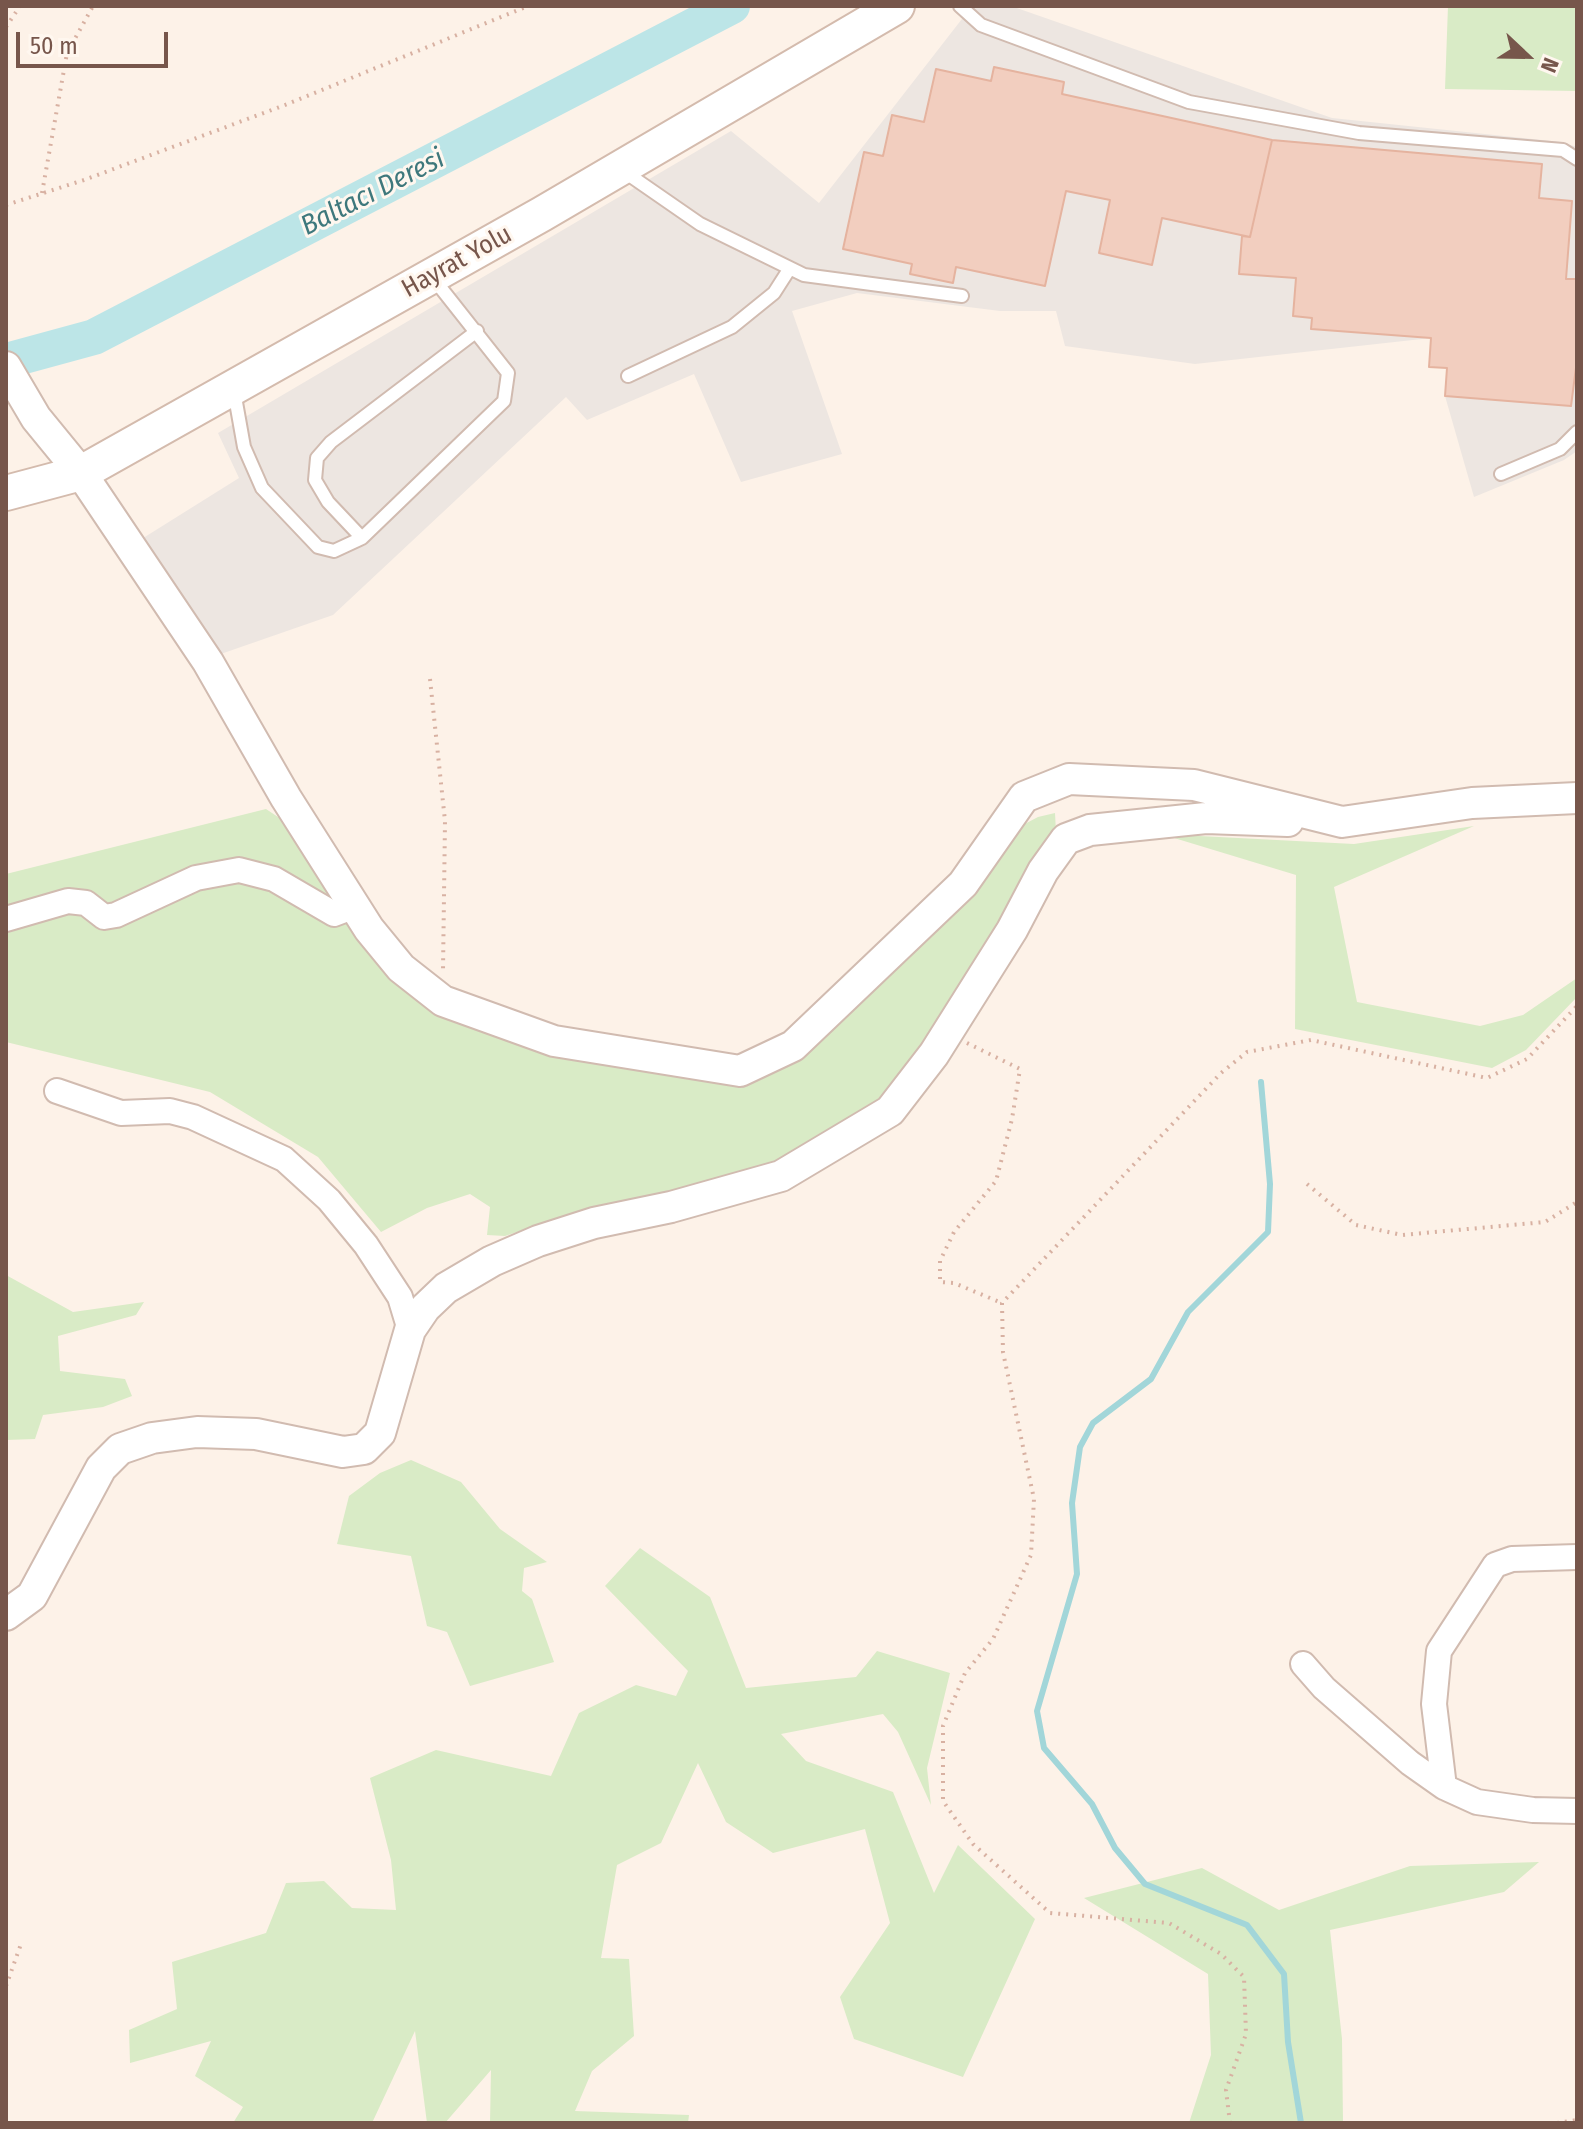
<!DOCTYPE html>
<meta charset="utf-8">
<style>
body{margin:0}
#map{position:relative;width:1583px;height:2129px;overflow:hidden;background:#fdf2e8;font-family:"Fira Sans Condensed",sans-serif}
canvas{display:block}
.frame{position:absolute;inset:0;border:8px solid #77564b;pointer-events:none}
.north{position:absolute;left:1487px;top:16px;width:80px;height:80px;-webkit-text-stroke:6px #fff7ef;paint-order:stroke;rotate:112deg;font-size:22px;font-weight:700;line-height:32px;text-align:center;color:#77564b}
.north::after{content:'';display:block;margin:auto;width:28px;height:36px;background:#77564b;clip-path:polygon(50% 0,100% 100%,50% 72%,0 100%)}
.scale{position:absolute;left:16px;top:32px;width:152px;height:36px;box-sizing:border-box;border:4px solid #77564b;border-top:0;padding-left:10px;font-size:24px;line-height:28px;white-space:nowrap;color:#77564b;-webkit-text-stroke:6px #fff7ef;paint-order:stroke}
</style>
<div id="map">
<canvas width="1583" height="2129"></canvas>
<div class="frame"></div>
<div class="north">N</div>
<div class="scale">50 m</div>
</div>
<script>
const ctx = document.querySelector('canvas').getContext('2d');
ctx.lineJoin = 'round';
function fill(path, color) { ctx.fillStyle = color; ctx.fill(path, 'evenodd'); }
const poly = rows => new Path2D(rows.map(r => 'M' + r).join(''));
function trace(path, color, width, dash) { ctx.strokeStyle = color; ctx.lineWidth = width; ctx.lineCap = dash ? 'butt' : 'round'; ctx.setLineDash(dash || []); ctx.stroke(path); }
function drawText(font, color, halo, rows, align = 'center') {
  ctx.font = font + ' "Fira Sans Condensed",sans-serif'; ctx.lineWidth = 6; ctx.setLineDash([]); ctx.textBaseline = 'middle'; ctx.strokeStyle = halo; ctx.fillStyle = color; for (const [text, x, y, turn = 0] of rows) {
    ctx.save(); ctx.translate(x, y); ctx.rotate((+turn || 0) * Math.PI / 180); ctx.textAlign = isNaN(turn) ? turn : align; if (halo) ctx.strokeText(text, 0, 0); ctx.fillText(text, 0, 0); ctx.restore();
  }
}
const industrial = poly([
 [972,6,1011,6,1332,118,1561,142,1577,147,1577,451,1564,460,1474,497,1445,396,1447,368,1429,367,1431,338,1195,364,1065,346,1056,311,1000,311,857,293,792,311,842,454,741,482,694,374,587,420,566,397,333,615,215,656,140,540,239,478,218,433,731,131,819,203]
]);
const green = poly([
 [1448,6,1577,6,1577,91,1445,89],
 [266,809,284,821,327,893,391,973,732,1082,1017,828,1038,817,1055,813,1056,832,886,1104,790,1161,711,1184,574,1213,505,1236,487,1235,490,1207,470,1194,427,1208,381,1232,318,1157,210,1092,6,1042,6,874],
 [1474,826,1334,887,1357,1002,1480,1026,1523,1015,1577,978,1577,997,1526,1050,1492,1068,1295,1029,1296,875,1161,834,1354,844],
 [6,1275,73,1312,144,1302,136,1315,58,1336,60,1371,125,1379,132,1396,103,1407,43,1415,35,1439,6,1440],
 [411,1460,461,1482,500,1529,547,1562,524,1568,522,1591,532,1599,554,1662,470,1686,447,1632,427,1626,411,1556,337,1544,349,1496,380,1473],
 [640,1548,710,1597,746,1688,856,1677,877,1651,950,1673,927,1768,931,1805,898,1732,883,1714,781,1734,806,1761,893,1792,934,1893,958,1845,1035,1919,963,2077,854,2039,840,1997,890,1923,865,1829,773,1853,726,1822,698,1763,661,1843,617,1865,601,1958,629,1959,634,2036,592,2071,575,2111,689,2115,688,2123,490,2123,491,2070,445,2123,427,2123,415,2031,372,2123,233,2123,243,2107,195,2076,211,2041,130,2063,129,2030,177,2009,172,1962,266,1933,286,1883,324,1881,352,1908,396,1910,391,1860,370,1778,436,1750,551,1776,579,1713,636,1685,676,1696,688,1671,605,1586],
 [1539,1862,1504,1892,1330,1930,1342,2039,1343,2123,1189,2123,1211,2055,1208,1974,1084,1898,1202,1868,1279,1910,1410,1866]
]);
const stream = poly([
 [1261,1082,1270,1184,1268,1232,1188,1312,1151,1379,1093,1423,1080,1447,1072,1503,1077,1574,1037,1711,1044,1748,1092,1804,1115,1848,1145,1884,1247,1925,1284,1974,1288,2042,1301,2123]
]);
const river = poly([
 [6,361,94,337,732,6]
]);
const building = poly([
 [994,67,1064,82,1062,94,1272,140,1250,237,1162,218,1152,265,1099,253,1110,200,1066,191,1045,286,956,267,953,283,910,274,912,264,843,249,864,152,883,156,892,115,924,122,936,69,991,81,994,67],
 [1272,140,1542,164,1539,198,1572,201,1566,279,1577,279,1577,360,1571,406,1445,396,1447,368,1429,367,1431,338,1311,329,1312,318,1293,316,1296,278,1239,274,1242,236,1250,237,1272,140]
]);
const path = poly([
 [6,27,20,6],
 [42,193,67,53,93,6],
 [6,205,84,180,285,105,528,6],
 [430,679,445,821,443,970],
 [967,1043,1020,1069,1012,1119,996,1181,954,1232,940,1261,940,1282,954,1283,1002,1303],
 [1307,1184,1356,1225,1402,1235,1545,1222,1577,1202],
 [6,1986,21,1944],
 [1230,2123,1226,2090,1246,2034,1244,1977,1221,1954,1169,1923,1050,1913,973,1844,943,1801,943,1726,965,1673,993,1639,1031,1555,1034,1499,1003,1352,1002,1303,1221,1073,1247,1052,1311,1040,1487,1078,1527,1059,1577,1006],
 [1557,2123,1577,2120]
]);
const service = poly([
 [960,6,981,25,1189,102,1359,133,1563,150,1577,159],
 [622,170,700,224,804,275,962,296],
 [628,376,732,327,774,293,790,268],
 [234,391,244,447,262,488,318,547,334,551,362,538,504,401,508,373,433,278],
 [1501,474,1560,449,1577,432],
 [362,538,328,502,315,480,317,458,331,442,477,331]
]);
const minor = poly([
 [6,919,68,901,86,903,104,917,116,915,196,878,239,870,274,879,334,914,355,906],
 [57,1091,121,1113,170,1111,193,1117,284,1159,329,1200,366,1245,400,1297,410,1330],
 [1577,1557,1512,1559,1495,1565,1439,1651,1434,1704,1444,1787,1477,1802,1533,1810,1577,1811],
 [1303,1664,1324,1688,1410,1763,1444,1787]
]);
const tertiary = poly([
 [6,367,36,418,81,473,208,662,286,798,369,929,401,968,443,1001,554,1041,740,1071,793,1046,963,884,1024,797,1069,779,1194,785,1342,822,1472,803,1577,798],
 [6,1615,32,1596,101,1468,120,1449,152,1438,197,1432,256,1434,343,1452,364,1449,380,1433,410,1330,425,1308,446,1288,492,1261,538,1241,594,1223,671,1207,781,1176,890,1111,934,1054,1012,930,1043,871,1066,839,1090,830,1206,818,1288,821]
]);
const secondary = poly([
 [6,493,81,473,542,214,897,6]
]);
const streetNames = [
 ["Hayrat Yolu",457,262,-29]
];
const waterNames = [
 ["Baltacı Deresi",373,193,-27]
];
fill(industrial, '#ede6e1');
fill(green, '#d9ebc6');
trace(stream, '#a2d6d9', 6);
trace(river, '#bce5e7', 36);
fill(building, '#f2cebf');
trace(building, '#e5b39f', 2);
trace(service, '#d1bbb0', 16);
trace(minor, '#d1bbb0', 28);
trace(tertiary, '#d1bbb0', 34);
trace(secondary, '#d4bbad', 38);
trace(path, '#d8b1a2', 4, [2, 6]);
trace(service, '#fff', 12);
trace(minor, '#fff', 24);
trace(tertiary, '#fff', 30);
trace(secondary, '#fff', 34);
drawText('26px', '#77564b', '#fff7ef', streetNames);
drawText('italic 28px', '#3e787c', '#fff7ef', waterNames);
</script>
